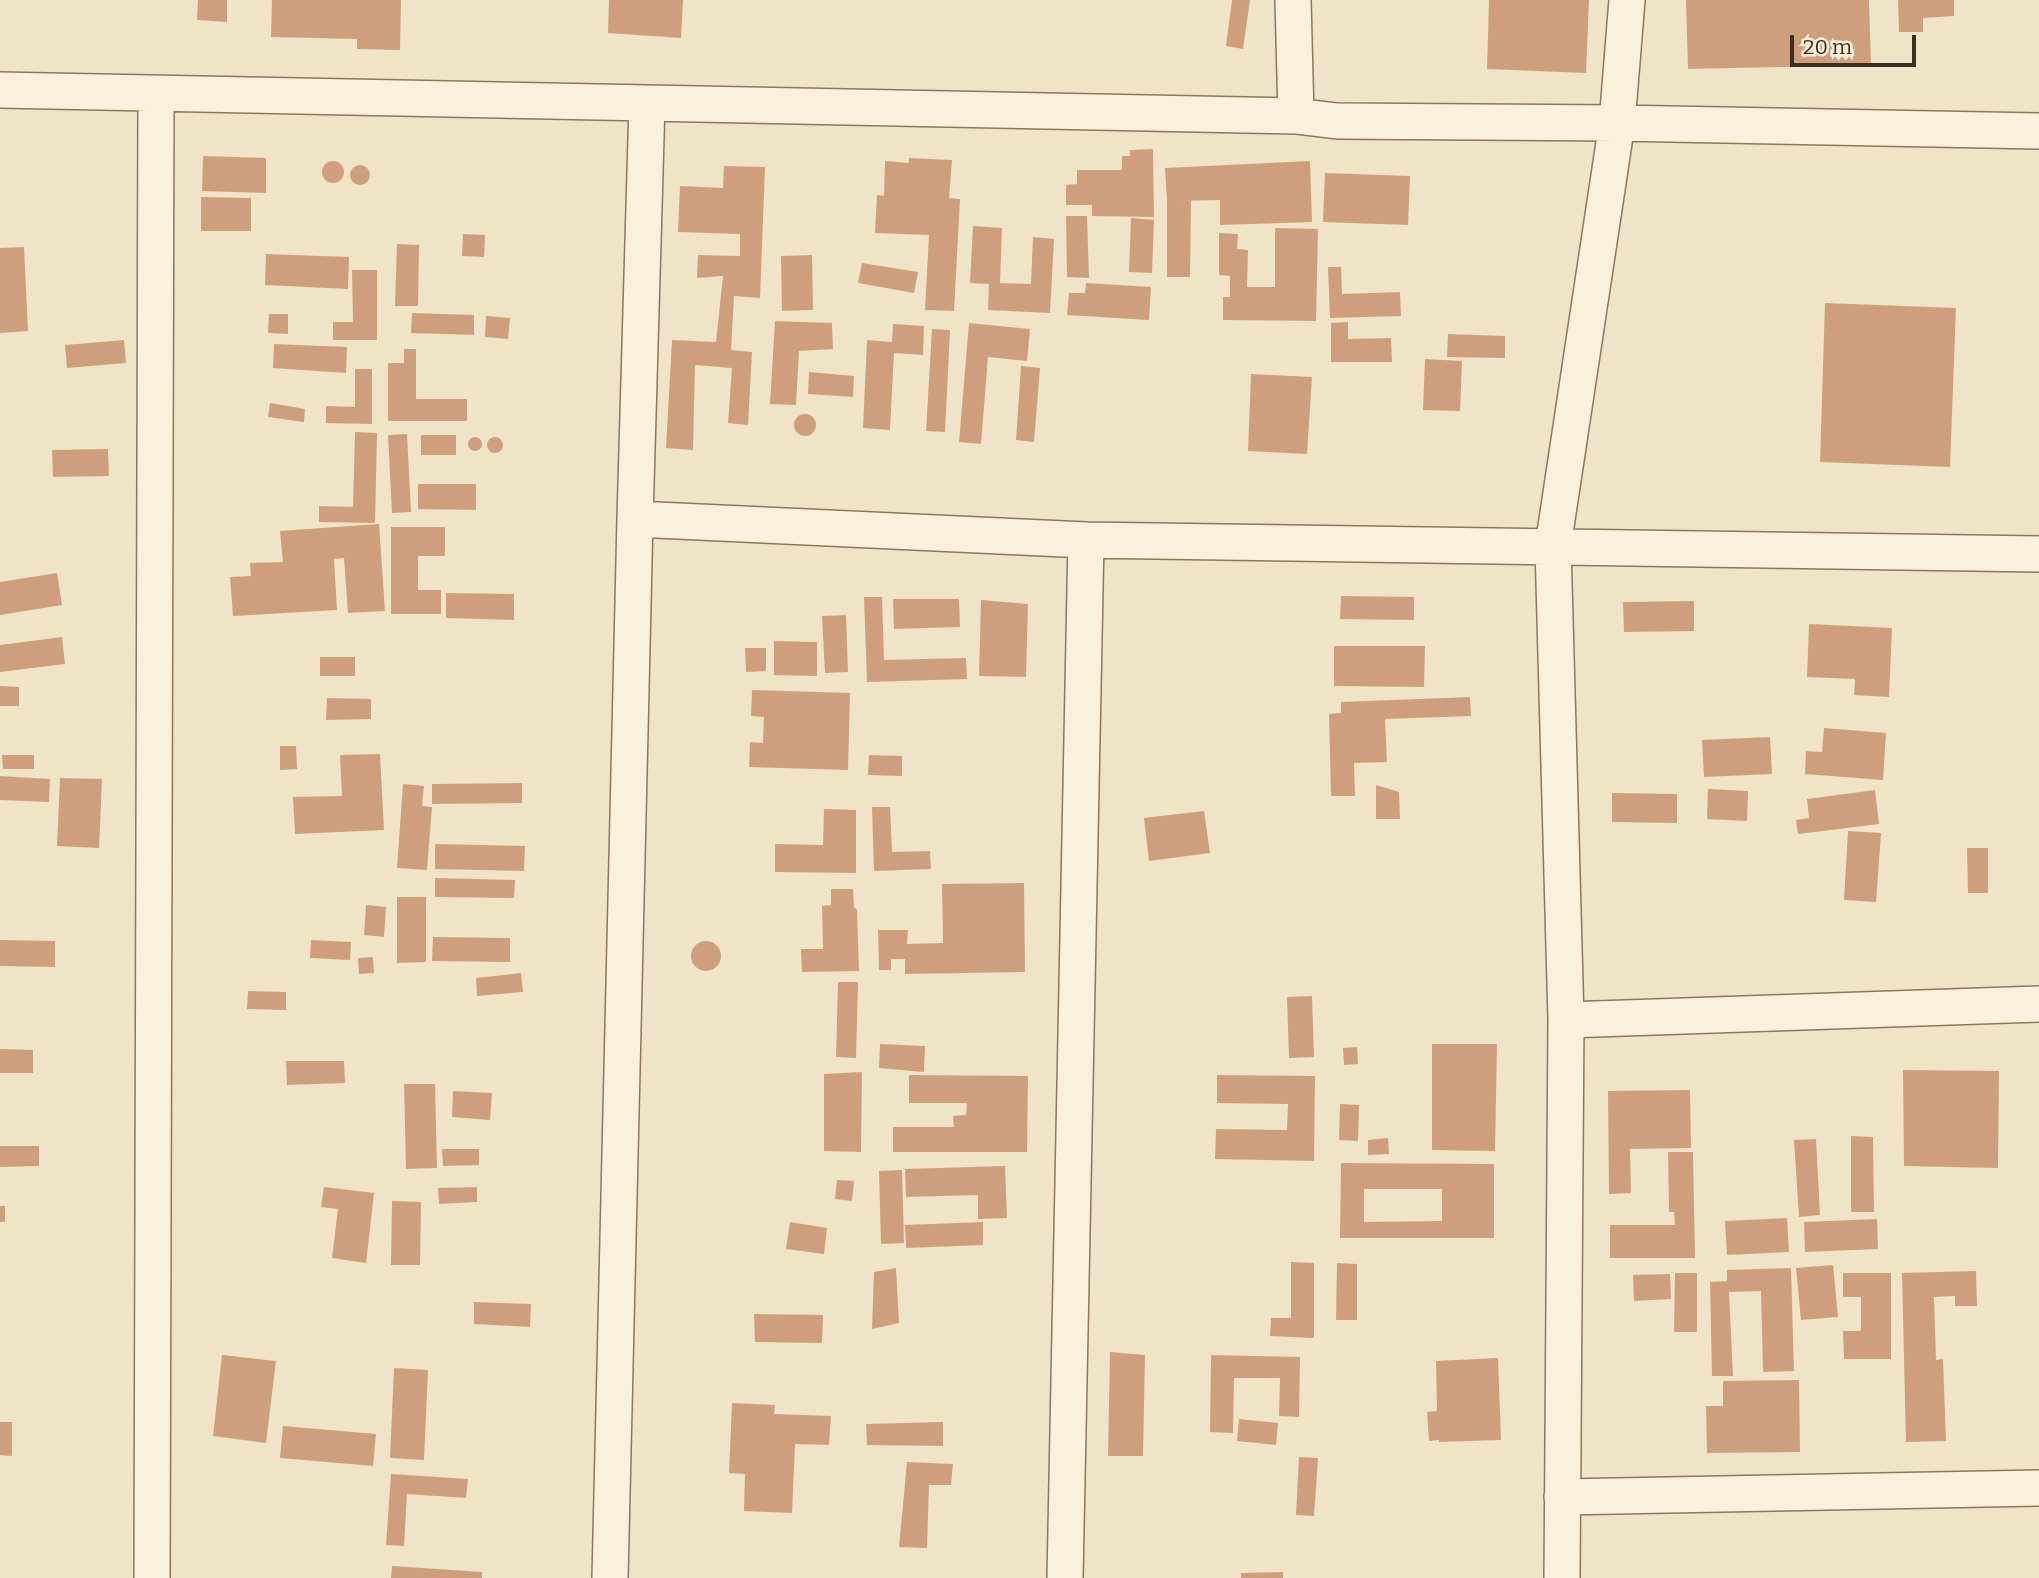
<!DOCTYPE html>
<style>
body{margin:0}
#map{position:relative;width:2039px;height:1578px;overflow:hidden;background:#f0e4c8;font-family:Bitter,serif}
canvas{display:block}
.scale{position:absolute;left:1790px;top:35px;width:126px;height:32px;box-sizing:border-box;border:4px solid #3d2e20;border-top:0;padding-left:9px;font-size:21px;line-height:24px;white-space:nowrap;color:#3d2e20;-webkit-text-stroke:5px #f7eed8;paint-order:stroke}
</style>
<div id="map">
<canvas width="2039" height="1578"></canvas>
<div class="scale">20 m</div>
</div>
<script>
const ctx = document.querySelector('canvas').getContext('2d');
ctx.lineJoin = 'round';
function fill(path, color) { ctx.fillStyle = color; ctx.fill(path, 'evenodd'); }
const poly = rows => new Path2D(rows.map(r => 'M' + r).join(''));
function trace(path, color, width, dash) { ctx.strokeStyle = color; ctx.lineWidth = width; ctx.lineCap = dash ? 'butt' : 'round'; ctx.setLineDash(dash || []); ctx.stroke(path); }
const building = poly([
 [198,0,227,0,227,22,197,20],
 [272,0,401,0,400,50,357,49,357,39,271,37],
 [609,0,683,0,681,38,608,33],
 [1232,0,1250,0,1243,49,1226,46],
 [1489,0,1589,0,1586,73,1487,69],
 [1686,0,1869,0,1871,65,1688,69],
 [1898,0,1954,0,1954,16,1923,18,1923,32,1899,32],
 [1153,149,1154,217,1092,216,1092,205,1066,205,1066,185,1077,184,1077,170,1122,170,1122,156,1130,156,1130,150],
 [203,156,266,158,266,193,202,191],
 [909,158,952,160,949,198,960,199,954,311,925,310,929,235,875,233,877,195,884,196,885,161,909,163],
 [1310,161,1312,222,1220,225,1220,200,1180,201,1191,201,1190,277,1167,277,1167,201,1165,168],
 '322 172a11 11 0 1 1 22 0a11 11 0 1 1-22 0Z',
 '350 175a10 10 0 1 1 20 0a10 10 0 1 1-20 0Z',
 [724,166,765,167,760,298,734,296,731,350,752,352,748,425,728,423,732,368,695,365,693,450,666,448,672,340,716,342,723,276,697,278,698,255,740,256,740,234,678,232,680,186,723,188],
 [1325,173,1410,176,1408,225,1323,222],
 [201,197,251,198,251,231,201,231],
 [1066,216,1087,216,1089,278,1067,277],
 [1131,218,1154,220,1152,273,1129,272],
 [973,226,1002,228,1000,283,1031,284,1033,237,1054,239,1050,313,988,310,989,284,970,283],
 [1275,228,1318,229,1316,321,1223,320,1223,297,1230,297,1230,276,1219,275,1219,233,1238,234,1237,249,1248,250,1247,287,1275,287],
 [463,234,485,235,484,257,462,256],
 [397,244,419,245,418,306,395,306],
 [24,247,28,331,0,333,0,248],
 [266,254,349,257,348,289,265,285],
 [812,255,813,310,782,311,781,256],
 [862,263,918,272,914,293,858,283],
 [1328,267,1341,267,1342,294,1400,292,1401,316,1330,318],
 [352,270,377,270,377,340,333,340,333,322,353,322],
 [1086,283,1151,287,1149,320,1067,315,1069,293,1085,293],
 [1825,303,1956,308,1950,467,1820,462],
 [412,313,474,315,474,335,411,333],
 [269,314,288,314,288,334,268,333],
 [486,316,510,318,508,339,485,337],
 [775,321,832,323,833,349,799,351,796,405,770,404],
 [1348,322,1348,339,1391,338,1392,362,1331,362,1331,323],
 [969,323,1030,329,1027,361,988,357,981,444,959,442],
 [893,324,924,326,923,355,894,353,890,430,863,428,867,340,892,342],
 [932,329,950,330,945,432,926,431],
 [1448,334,1505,336,1505,358,1447,357],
 [124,340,126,363,67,368,65,345],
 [274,344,347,347,346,373,273,368],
 [404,349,416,349,416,399,467,399,467,421,388,421,388,363,404,363],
 [1425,359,1462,361,1460,411,1423,410],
 [1021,366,1040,368,1034,442,1016,440],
 [355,369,372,369,372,424,326,423,326,406,355,407],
 [809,372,854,376,853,397,808,394],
 [1251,374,1312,377,1307,454,1248,451],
 [270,403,305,409,304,422,268,417],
 '794 425a11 11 0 1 1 22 0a11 11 0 1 1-22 0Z',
 [355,432,377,433,375,523,319,522,319,506,353,507],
 [407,434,411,512,392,513,388,435],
 [421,435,456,435,456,455,421,455],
 '468 444a7 7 0 1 1 14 0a7 7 0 1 1-14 0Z',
 '487 445a8 8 0 1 1 16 0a8 8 0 1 1-16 0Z',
 [108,449,109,476,53,477,52,450],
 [418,484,476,484,476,510,418,509],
 [379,524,385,611,348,613,344,558,334,559,337,610,233,616,230,577,251,576,250,563,283,562,280,531],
 [391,527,445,527,445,556,418,556,418,590,441,590,441,614,391,614],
 [57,573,62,605,0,615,0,582],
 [446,593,514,594,514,620,446,618],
 [1341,596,1414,597,1414,620,1340,619],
 [864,597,882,597,884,660,966,658,967,679,867,682],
 [893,599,959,599,960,627,894,629],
 [981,600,1028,604,1026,677,979,676],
 [1694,601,1694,631,1624,632,1623,602],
 [846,615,848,672,825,673,822,616],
 [1809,624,1892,628,1889,697,1854,695,1855,679,1807,677],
 [62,637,65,664,0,672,0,645],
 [774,641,817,642,817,676,774,675],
 [1334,646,1425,646,1424,687,1334,686],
 [745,648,766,648,766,671,746,672],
 [320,657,355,657,355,676,320,676],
 [0,686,19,687,19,706,0,706],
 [752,690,850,693,848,770,749,767,750,742,763,743,764,717,751,716],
 [1470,697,1471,716,1385,719,1387,762,1354,763,1355,796,1331,796,1329,714,1341,713,1341,702],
 [327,698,371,699,371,719,326,720],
 [1824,728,1886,733,1883,780,1805,774,1806,751,1822,752],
 [1770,737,1772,774,1704,777,1702,740],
 [280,746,296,746,297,769,280,770],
 [380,754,384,830,295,834,293,797,342,796,340,755],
 [2,755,34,755,34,769,3,769],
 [869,755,902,756,902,776,868,775],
 [0,776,50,779,49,802,0,800],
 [60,778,102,779,99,848,57,846],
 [522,783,522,803,432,804,432,784],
 [403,784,424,786,422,806,432,807,427,870,397,868],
 [1376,785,1399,792,1400,819,1376,819],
 [1708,789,1748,791,1747,821,1707,819],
 [1875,790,1879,824,1798,834,1796,820,1809,818,1807,799],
 [1612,793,1677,794,1677,823,1612,822],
 [872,807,890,807,892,852,930,851,931,869,874,871],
 [824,809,856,810,856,873,775,872,775,844,823,845],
 [1204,811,1210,853,1149,861,1144,818],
 [1848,831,1881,833,1876,902,1844,900],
 [435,844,525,846,524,871,435,869],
 [1967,848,1988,848,1988,893,1968,893],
 [435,878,515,880,514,898,435,897],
 [1024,883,1025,972,905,974,905,959,891,959,891,970,879,970,878,930,908,930,907,944,943,943,942,884],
 [831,889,853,889,854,907,857,910,859,971,802,972,801,949,823,949,822,906,831,905],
 [397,897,426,897,426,962,397,963],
 [366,905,386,907,384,937,364,935],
 [433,937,510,938,510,962,432,961],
 [0,940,55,941,55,967,0,966],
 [311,940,351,942,350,960,310,958],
 '691 956a15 15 0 1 1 30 0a15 15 0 1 1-30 0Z',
 [373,957,374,973,359,974,358,958],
 [521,973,523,992,477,996,476,978],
 [838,982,858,982,856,1058,836,1057],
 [248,991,286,992,286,1010,247,1009],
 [1312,996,1314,1057,1289,1058,1287,997],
 [880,1044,925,1046,924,1072,879,1068],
 [1432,1044,1497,1044,1495,1151,1432,1150],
 [1357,1047,1358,1064,1344,1065,1343,1048],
 [0,1049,33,1050,33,1073,0,1073],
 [286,1061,344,1061,345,1083,287,1085],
 [1903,1070,1999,1071,1998,1168,1904,1166],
 [862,1072,861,1152,824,1151,824,1074],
 [909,1075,1028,1076,1027,1152,893,1152,893,1127,954,1127,953,1116,966,1115,967,1103,909,1103],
 [1217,1075,1315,1076,1314,1161,1215,1159,1216,1129,1287,1130,1288,1104,1217,1103],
 [404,1084,435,1084,437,1168,406,1169],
 [1690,1090,1691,1148,1630,1149,1631,1193,1609,1194,1608,1091],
 [453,1091,492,1093,490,1120,452,1117],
 [1340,1104,1359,1105,1358,1141,1339,1140],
 [1851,1136,1873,1137,1874,1212,1851,1212],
 [1388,1138,1389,1154,1368,1155,1368,1140],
 [1816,1139,1820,1215,1799,1217,1794,1140],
 [0,1146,39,1146,39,1166,0,1167],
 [442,1149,479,1149,479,1165,443,1166],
 [1668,1152,1693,1152,1695,1258,1610,1258,1610,1225,1675,1225,1674,1212,1669,1212],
 [1341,1163,1494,1164,1494,1238,1340,1238],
 [1364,1189,1442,1189,1442,1221,1364,1222],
 [1005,1166,1007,1218,978,1219,978,1195,906,1197,905,1169],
 [902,1170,904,1243,881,1244,879,1171],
 [837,1180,854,1181,852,1201,835,1199],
 [324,1187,374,1193,366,1263,332,1258,338,1209,321,1207],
 [477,1187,477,1202,439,1204,438,1188],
 [392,1201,421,1202,420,1265,391,1265],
 [0,1206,5,1206,5,1222,0,1222],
 [1787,1218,1789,1252,1727,1255,1725,1221],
 [1877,1219,1878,1249,1805,1252,1804,1222],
 [790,1222,827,1228,824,1254,786,1249],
 [983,1222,983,1245,906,1248,905,1225],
 [1291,1262,1314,1263,1314,1337,1312,1338,1270,1336,1271,1318,1291,1318],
 [1337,1263,1357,1264,1357,1320,1336,1320],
 [1833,1265,1838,1317,1801,1320,1796,1268],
 [896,1268,899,1323,872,1329,874,1272],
 [1791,1268,1794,1371,1763,1372,1761,1291,1729,1292,1733,1376,1712,1376,1710,1282,1727,1281,1727,1270],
 [1976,1271,1977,1306,1955,1306,1955,1296,1934,1297,1936,1360,1943,1359,1946,1441,1906,1442,1902,1273],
 [1675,1273,1697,1273,1697,1332,1674,1332],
 [1843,1273,1891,1273,1891,1359,1844,1359,1843,1331,1861,1331,1861,1297,1843,1297],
 [1670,1274,1671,1299,1634,1301,1633,1275],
 [474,1302,531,1304,530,1327,474,1324],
 [754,1314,823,1315,822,1343,755,1342],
 [1110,1352,1145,1355,1143,1456,1108,1456],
 [222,1355,276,1361,266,1443,213,1436],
 [1211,1355,1300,1357,1299,1417,1279,1416,1280,1378,1234,1378,1233,1433,1210,1432],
 [1498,1358,1501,1440,1439,1442,1439,1440,1429,1441,1427,1412,1437,1411,1436,1361],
 [394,1368,428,1370,424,1460,390,1458],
 [1799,1380,1800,1452,1707,1453,1706,1406,1723,1406,1723,1381],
 [732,1403,775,1405,774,1414,831,1416,829,1445,795,1444,792,1513,744,1511,745,1474,729,1473],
 [1239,1419,1278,1423,1276,1445,1237,1441],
 [0,1422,12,1422,12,1456,0,1455],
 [943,1422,943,1446,867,1445,866,1424],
 [283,1426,376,1434,373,1466,280,1458],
 [1299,1457,1318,1458,1314,1516,1296,1515],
 [907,1462,953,1464,951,1485,929,1485,927,1548,899,1547],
 [391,1474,468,1479,466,1498,407,1494,404,1546,386,1545],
 [392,1566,482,1572,482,1578,391,1578],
 [1283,1572,1283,1578,1241,1578,1241,1573]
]);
const minor = poly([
 [1293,0,1296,116],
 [0,90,1296,116,1337,121,1617,123,2039,131],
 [635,519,1086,540,2039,554],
 [1566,1020,2039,1004],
 [1562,1497,2039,1488],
 [152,1578,156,94],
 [610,1578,635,519,647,103],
 [1065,1578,1086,540],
 [1562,1578,1566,1020,1553,546,1617,123,1627,0]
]);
fill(building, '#cf9f7d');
trace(minor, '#8d765c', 38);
trace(minor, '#faf1dc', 35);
</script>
